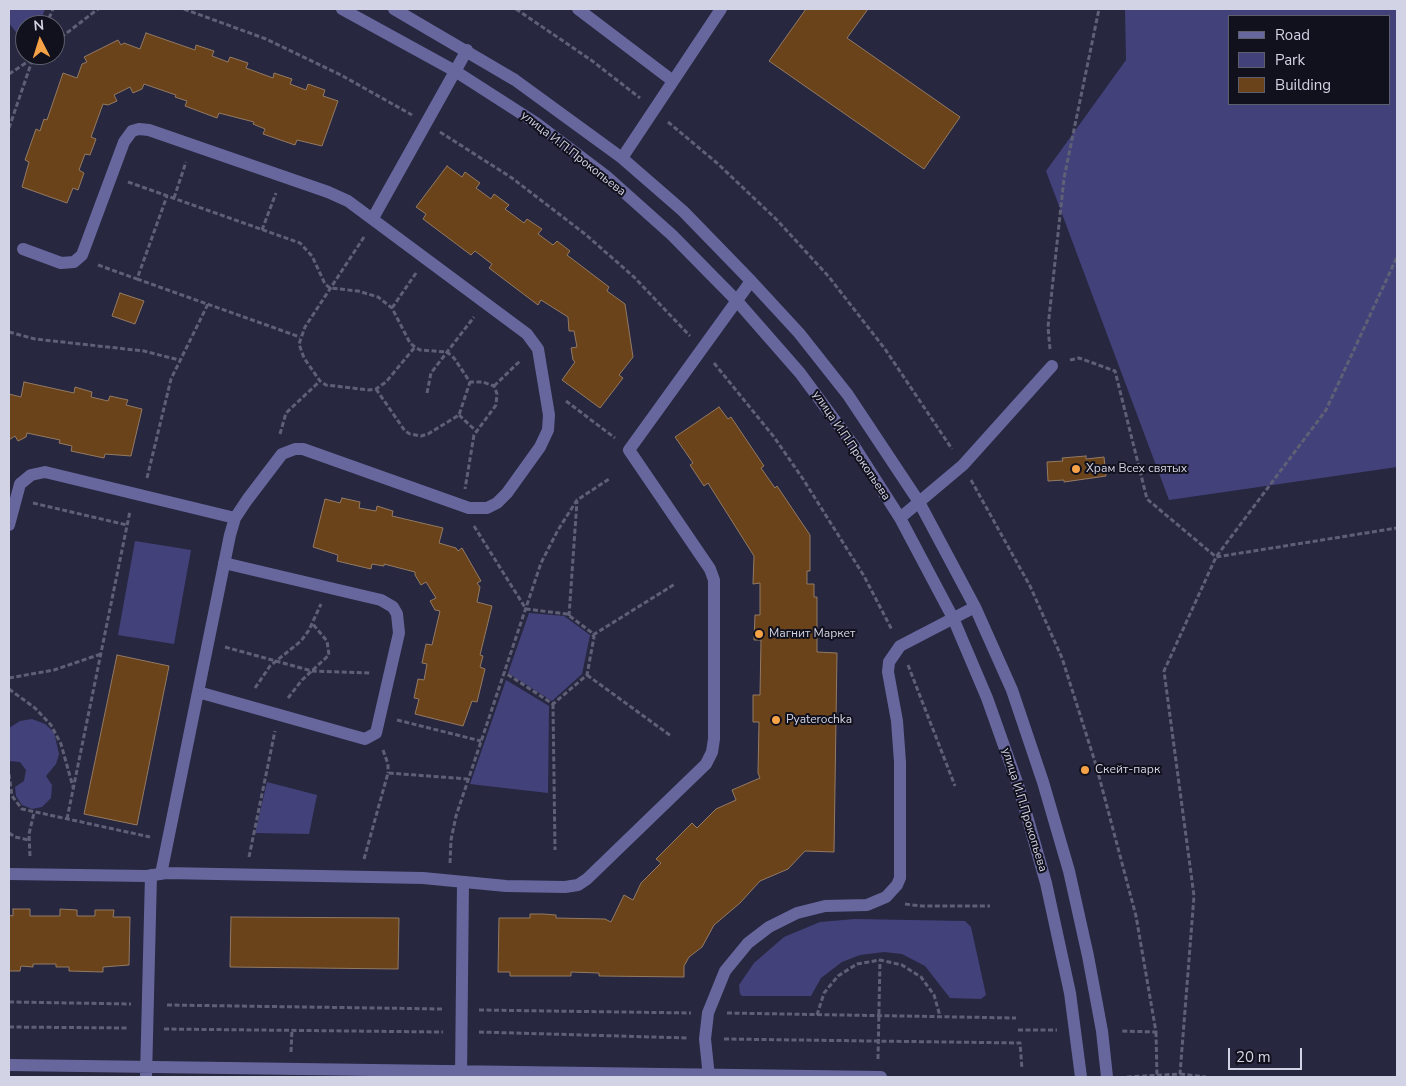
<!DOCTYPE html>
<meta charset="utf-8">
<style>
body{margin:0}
#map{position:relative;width:1406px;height:1086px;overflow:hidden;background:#272740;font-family:"Nunito Sans",sans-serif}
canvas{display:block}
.frame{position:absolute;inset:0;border:10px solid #d2d3e4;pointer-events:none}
.legend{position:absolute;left:1228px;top:15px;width:162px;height:90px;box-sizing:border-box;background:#11111d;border:1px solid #5e5f6d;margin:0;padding:6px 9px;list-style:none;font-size:15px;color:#d2d3e4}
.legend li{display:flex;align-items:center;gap:10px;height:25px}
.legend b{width:25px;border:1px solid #5e5f6d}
.north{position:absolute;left:15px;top:15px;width:50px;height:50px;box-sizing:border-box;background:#11111d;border:1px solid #5e5f6d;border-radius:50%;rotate:355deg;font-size:14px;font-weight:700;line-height:20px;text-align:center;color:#d2d3e4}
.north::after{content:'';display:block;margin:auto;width:18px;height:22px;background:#f6a247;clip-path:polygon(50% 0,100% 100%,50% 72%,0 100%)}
.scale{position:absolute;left:1228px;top:1048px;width:74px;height:22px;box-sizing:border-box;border:2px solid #d2d3e4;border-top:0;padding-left:6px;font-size:15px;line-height:18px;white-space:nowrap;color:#d2d3e4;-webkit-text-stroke:4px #11111d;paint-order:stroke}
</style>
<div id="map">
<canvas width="1406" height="1086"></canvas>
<div class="frame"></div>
<ul class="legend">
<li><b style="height:6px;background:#67679e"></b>Road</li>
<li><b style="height:14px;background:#43417a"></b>Park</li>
<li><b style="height:14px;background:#6a431a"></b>Building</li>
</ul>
<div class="north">N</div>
<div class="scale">20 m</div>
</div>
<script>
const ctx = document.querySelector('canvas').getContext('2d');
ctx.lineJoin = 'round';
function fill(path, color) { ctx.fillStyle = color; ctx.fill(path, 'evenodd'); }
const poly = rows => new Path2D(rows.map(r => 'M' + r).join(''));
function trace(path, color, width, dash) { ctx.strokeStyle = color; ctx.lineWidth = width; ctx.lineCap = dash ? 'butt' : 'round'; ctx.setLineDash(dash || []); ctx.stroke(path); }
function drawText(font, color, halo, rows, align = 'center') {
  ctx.font = font + ' "Nunito Sans",sans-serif'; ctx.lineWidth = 4; ctx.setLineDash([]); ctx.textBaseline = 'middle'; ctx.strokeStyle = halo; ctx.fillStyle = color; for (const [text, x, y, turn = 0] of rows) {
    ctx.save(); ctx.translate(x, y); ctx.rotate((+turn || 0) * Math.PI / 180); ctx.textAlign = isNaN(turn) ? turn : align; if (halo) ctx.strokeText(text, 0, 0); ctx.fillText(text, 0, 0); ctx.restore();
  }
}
const green = poly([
 [12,9,45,9,39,25,25,25,25,44,9,23,9,11],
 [1125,9,1397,9,1397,467,1169,500,1046,171,1126,60],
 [1390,16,1390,104,1230,104,1230,16],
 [135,541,191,550,174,644,118,635],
 [529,613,564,616,590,635,582,674,552,701,508,673],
 [506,680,549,706,548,793,470,784],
 [32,719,45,724,54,732,59,754,56,764,46,776,52,785,51,798,42,807,32,809,22,805,16,796,15,787,24,781,26,770,20,762,9,761,9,728,20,721],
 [267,782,317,795,309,834,255,833],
 [855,919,965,921,971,927,986,995,981,999,950,998,925,966,902,954,884,952,860,955,842,962,821,978,811,996,742,996,740,994,739,985,754,963,784,937,820,922]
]);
const building = poly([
 [806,9,868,9,847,38,960,117,924,169,769,61,806,9],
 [146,33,195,50,196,45,214,51,212,56,228,62,230,57,248,63,246,68,273,78,274,73,292,79,290,84,306,90,308,84,325,90,323,96,338,101,322,146,297,140,295,145,263,134,265,129,253,124,254,122,219,113,217,118,185,106,187,101,175,97,176,95,144,84,142,89,133,93,130,87,114,95,117,101,108,105,103,104,91,137,96,139,90,155,85,154,79,170,84,173,78,190,73,188,67,203,22,187,29,162,25,160,36,129,40,131,44,119,47,120,63,73,77,78,82,64,87,62,84,57,118,40,121,45,124,43,140,49,146,33],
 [447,166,462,177,465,172,480,183,476,188,491,199,494,194,509,205,505,209,524,223,527,219,542,229,538,234,553,245,557,241,570,251,567,255,609,287,607,291,625,304,633,357,619,375,623,378,600,408,562,380,575,362,573,360,571,348,577,347,574,331,569,331,568,317,541,300,538,305,489,268,492,264,475,251,471,255,423,219,426,214,416,207,447,166],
 [120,293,144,301,135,324,112,316,120,293],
 [24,382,74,393,75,387,92,392,91,397,108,401,110,396,128,400,126,405,142,409,131,456,105,454,104,458,71,451,72,446,59,443,60,440,27,433,26,437,18,441,15,436,9,440,9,394,21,397,24,382],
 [719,407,728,419,731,417,764,466,761,468,775,488,777,486,810,535,810,571,807,571,807,584,814,584,814,597,817,597,817,652,837,653,834,852,805,851,788,869,760,881,740,903,714,925,702,947,689,957,684,966,684,977,599,976,599,973,571,972,571,976,510,976,510,972,498,972,499,918,530,918,530,914,543,914,556,915,556,918,605,919,611,922,624,895,633,900,641,883,661,863,656,859,692,823,697,828,716,809,736,800,732,790,760,778,758,773,759,722,753,722,753,695,760,695,761,640,754,640,755,615,760,615,760,583,753,584,754,556,708,483,704,486,690,465,693,463,675,437,719,407],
 [1086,456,1086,459,1104,457,1106,476,1064,482,1064,480,1048,481,1047,462,1063,461,1062,458,1086,456],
 [342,498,360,502,359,508,376,511,377,506,393,511,392,516,443,528,439,543,456,548,458,551,462,548,481,581,477,583,480,587,477,602,492,606,480,655,483,656,480,667,485,669,477,702,472,701,463,726,415,714,419,699,414,698,418,679,424,680,427,664,422,663,426,644,432,645,440,611,435,610,430,601,436,598,426,582,421,585,415,575,415,572,384,564,384,566,372,564,371,569,337,561,338,555,313,547,325,499,340,503,342,498],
 [117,655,169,666,137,825,84,814,117,655],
 [13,909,30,909,30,916,60,916,60,909,77,910,77,916,95,916,95,910,114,910,113,917,130,917,129,965,103,967,103,972,69,971,69,967,56,967,56,964,33,964,33,967,21,966,20,971,9,971,9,915,13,916,13,909],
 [231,917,399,918,398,969,230,967,231,917]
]);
const path = poly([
 [184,9,266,39,341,75,412,115],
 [516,9,591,60,640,98],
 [46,25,53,9],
 [55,42,98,9],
 [9,74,38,55],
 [668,122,717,163,777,220,829,277,885,349,952,449],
 [9,128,34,55],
 [440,132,512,178,585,234,634,277,690,336],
 [128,182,300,243,312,256,325,284,330,288,358,291,378,297,392,308,410,343,415,347,420,350,447,352,454,358,470,382,483,382,494,386,497,394,496,405,474,435,465,489],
 [174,198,186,162],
 [262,230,276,193],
 [364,237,305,327,299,344,304,358,320,381,326,385,369,390,376,389,386,382,415,347],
 [98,265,137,279,167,196],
 [137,279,300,337],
 [392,308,416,273],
 [9,332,35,339,144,351,179,360],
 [1050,349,1048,327,1064,178,1099,9],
 [1070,360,1079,358,1115,371,1147,499,1216,557,1397,528],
 [714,363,774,437,803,479,864,576,892,630],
 [494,386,521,360],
 [376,389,405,431,410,434,421,436,428,434,459,415,470,382],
 [427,393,431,373,474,317],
 [566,401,615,438],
 [459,415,476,431],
 [280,434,286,413,320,381],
 [147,478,171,379,208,304],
 [971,480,1030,586,1062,658,1096,765,1136,916,1156,1032,1120,1031],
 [33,503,127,525],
 [474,526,526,609,567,614,591,632,594,637,587,675,553,704,504,672],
 [569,616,577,501],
 [593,635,675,584],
 [225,647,312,671,371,673],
 [908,665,955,786],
 [587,675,671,736],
 [9,678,54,670,101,654],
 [255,688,270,666,301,641,309,630,321,604],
 [9,689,35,708,51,725,61,744,73,787],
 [288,698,302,680,329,655,327,641,312,623],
 [553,704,555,850],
 [397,720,481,741],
 [383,750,388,764,388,773],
 [9,774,12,796,22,809,150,837],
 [67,819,130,511],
 [9,833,15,837,29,840],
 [30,856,29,834,34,813],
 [249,857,275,731],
 [364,859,388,773,468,779],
 [450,863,451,840,456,816,541,563,558,530,577,500,609,479],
 [905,904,921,906,990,906],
 [9,1002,131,1004],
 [167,1005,443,1009],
 [479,1010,691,1013],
 [727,1013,1016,1018],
 [817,1015,824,993,838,976,857,964,880,960,902,965,921,977,934,995,940,1016],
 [9,1027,128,1028],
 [164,1029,443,1032],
 [1018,1030,1057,1030],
 [479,1032,688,1038],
 [1156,1032,1157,1076],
 [724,1039,1020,1043,1022,1069],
 [291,1052,292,1030],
 [878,1059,880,960],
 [1180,1074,1206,1077],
 [1127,1077,1180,1074,1194,896,1164,671,1216,557,1326,410,1397,257]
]);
const minor = poly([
 [342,9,455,71,536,123,606,176,672,235,737,301,800,373,854,446,900,518,953,618,987,698,1019,788,1046,883,1070,993,1081,1077],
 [394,9,515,80,622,158,683,211,751,281,799,333,848,395,919,502,975,607,1012,690,1043,782,1069,871,1088,956,1102,1031,1107,1077],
 [578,9,673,81],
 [622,158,721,9],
 [373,218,467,50],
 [23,249,61,263,74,262,82,255,124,142,132,131,139,129,149,130,328,192,348,201,527,334,538,349,549,415,548,430,540,447,507,493,497,503,487,508,469,508,303,449,295,449,282,454,247,500,235,518,230,535,161,874],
 [900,518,963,465,1052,366],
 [9,525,20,484,31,475,45,472,235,518],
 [198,692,365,739,376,733,399,633,397,614,393,607,381,600,224,563],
 [9,874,147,876,166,873,423,878,506,886,565,887,578,885,587,879,706,764,712,752,714,739,714,580,710,569,629,450,751,281],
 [9,1065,881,1077],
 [146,1077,151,875],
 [461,1077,463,882],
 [709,1077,705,1039,708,1013,725,971,748,943,769,927,797,913,825,906,867,905,886,897,897,885,900,878,900,762,897,721,888,672,889,662,900,646,975,607]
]);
const markers = [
 [1076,469,5,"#f6a247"],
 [759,634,5,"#f6a247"],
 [776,720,5,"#f6a247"],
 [1085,770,5,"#f6a247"]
];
const streetNames = [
 ["улица И.П.Прокопьева",573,154,38],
 ["улица И.П.Прокопьева",851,446,56],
 ["улица И.П.Прокопьева",1024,810,73]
];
const poiNames = [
 ["Храм Всех святых",1086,469],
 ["Магнит Маркет",769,634],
 ["Pyaterochka",786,720],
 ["Скейт-парк",1095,770]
];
fill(green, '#43417a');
fill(building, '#6a431a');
trace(building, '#937a63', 1);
trace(path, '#5f6076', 3, [5, 2.5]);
trace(minor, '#67679e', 12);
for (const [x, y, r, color] of markers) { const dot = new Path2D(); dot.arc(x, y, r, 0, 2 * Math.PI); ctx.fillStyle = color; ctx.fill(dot); trace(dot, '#11111d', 2); }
drawText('12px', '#d2d3e4', '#11111d', streetNames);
drawText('12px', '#d2d3e4', '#11111d', poiNames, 'left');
</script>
